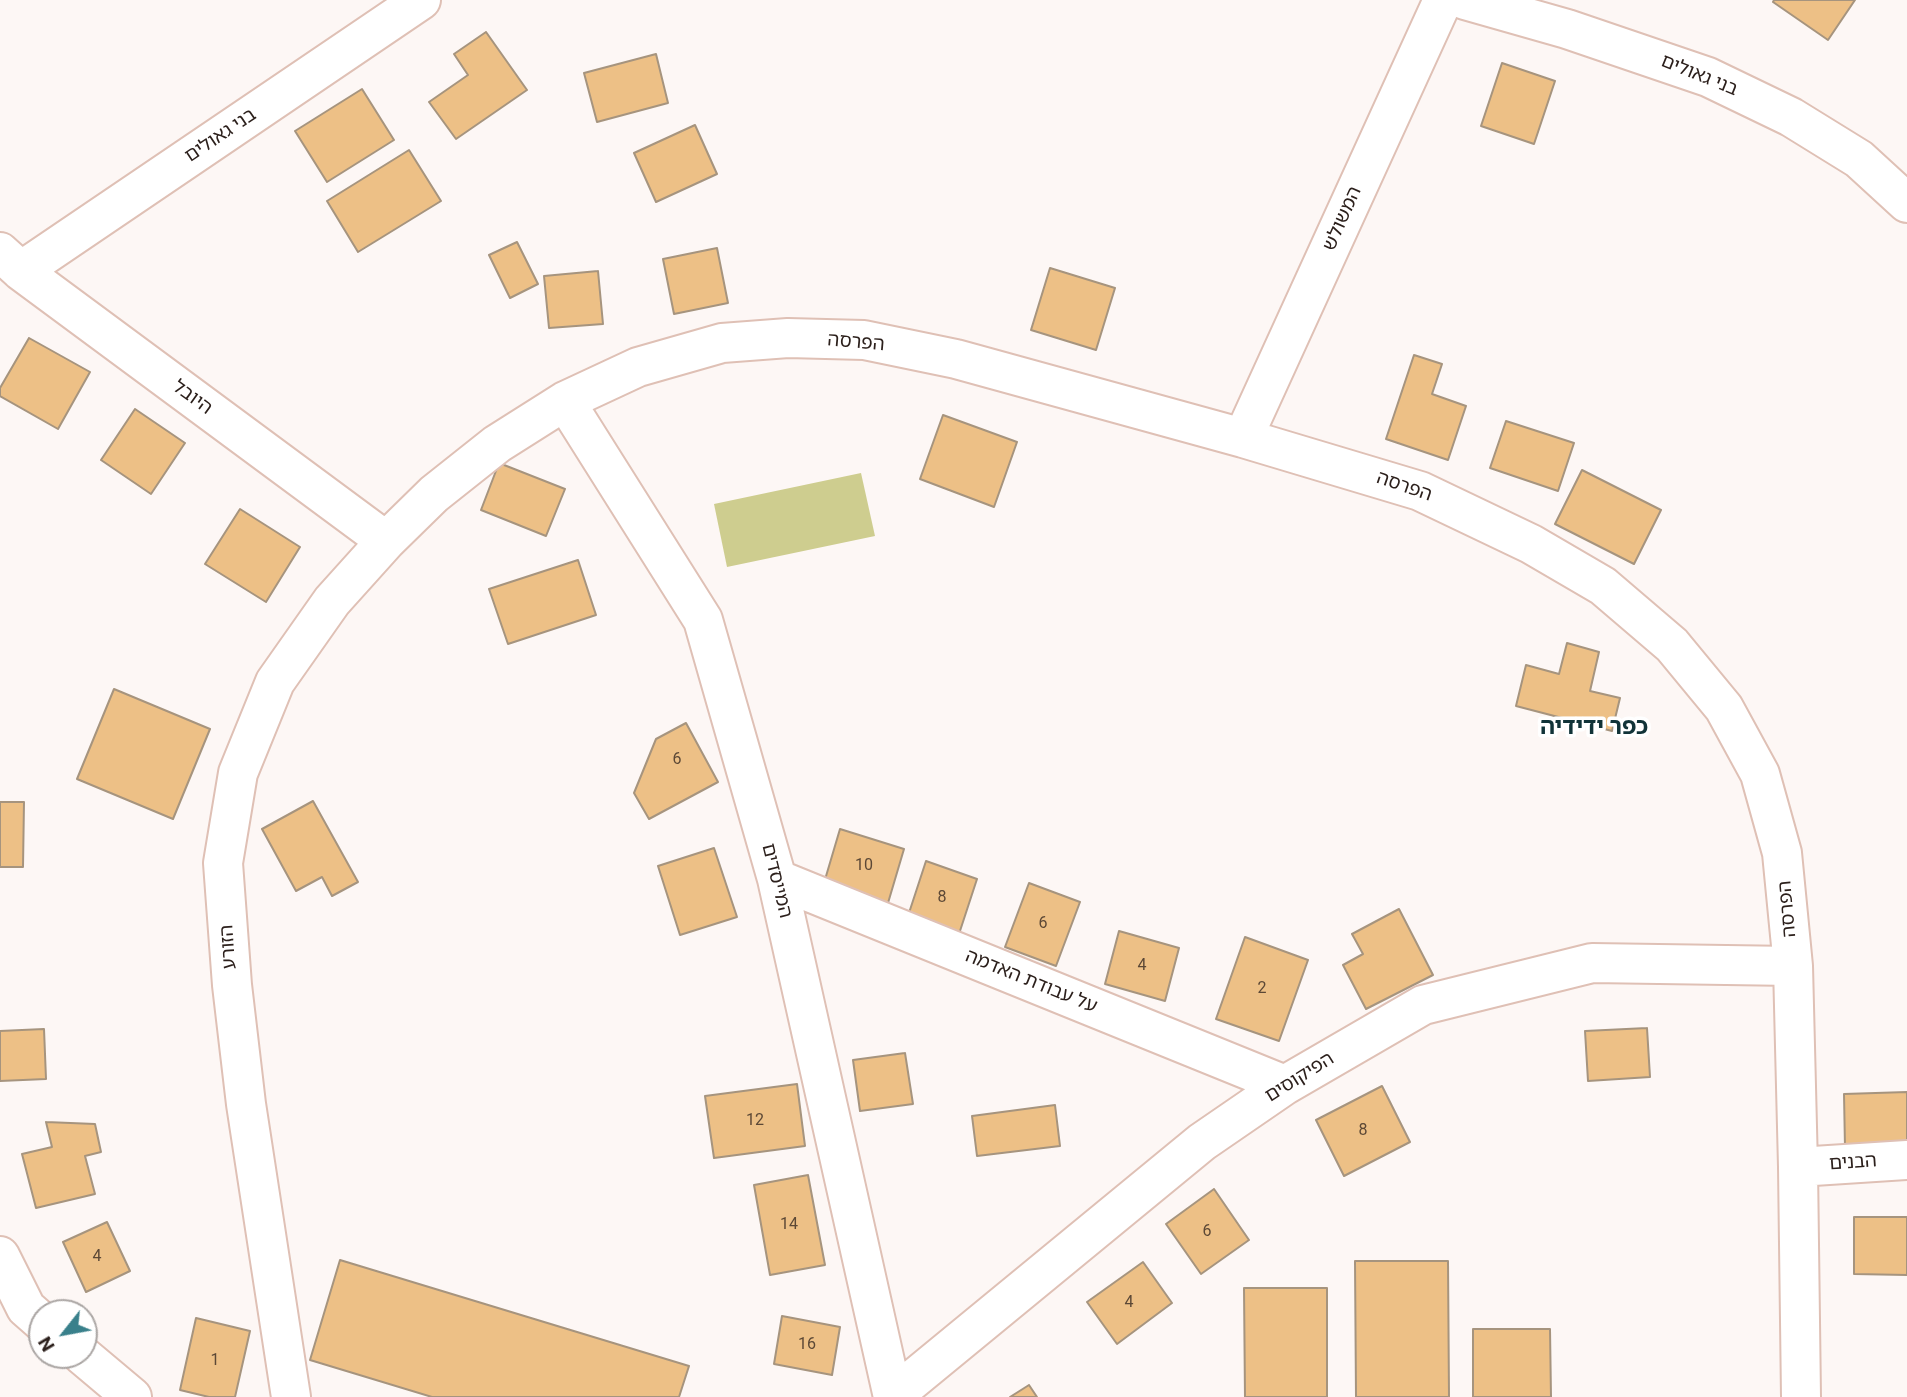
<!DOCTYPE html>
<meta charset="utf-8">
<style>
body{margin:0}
#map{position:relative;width:1907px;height:1397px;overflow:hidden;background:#fdf7f5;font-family:Roboto,sans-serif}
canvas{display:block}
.north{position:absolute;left:28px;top:1299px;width:70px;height:70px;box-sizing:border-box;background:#fff;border:2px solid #aba6a4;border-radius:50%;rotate:239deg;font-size:19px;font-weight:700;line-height:28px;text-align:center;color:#2c201c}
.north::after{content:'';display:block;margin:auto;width:24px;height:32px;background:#39808b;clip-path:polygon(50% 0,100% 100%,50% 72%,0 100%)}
</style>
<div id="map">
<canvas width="1907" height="1397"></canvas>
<div class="north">N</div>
</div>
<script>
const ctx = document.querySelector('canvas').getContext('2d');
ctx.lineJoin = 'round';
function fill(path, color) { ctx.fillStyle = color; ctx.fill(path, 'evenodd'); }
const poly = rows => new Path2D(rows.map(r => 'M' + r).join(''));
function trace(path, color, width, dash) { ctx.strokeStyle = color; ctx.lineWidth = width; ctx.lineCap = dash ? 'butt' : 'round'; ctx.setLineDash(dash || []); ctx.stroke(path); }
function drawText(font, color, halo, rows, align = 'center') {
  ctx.font = font + ' Roboto,"Noto Sans Hebrew",sans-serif'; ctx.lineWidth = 7; ctx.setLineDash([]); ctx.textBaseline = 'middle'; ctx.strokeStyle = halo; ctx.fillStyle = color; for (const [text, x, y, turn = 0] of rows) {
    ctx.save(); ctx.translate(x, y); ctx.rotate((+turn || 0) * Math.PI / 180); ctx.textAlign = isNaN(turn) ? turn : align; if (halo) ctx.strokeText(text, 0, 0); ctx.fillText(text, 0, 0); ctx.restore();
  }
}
const green = poly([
 [861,473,875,536,727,567,714,504]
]);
const building = poly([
 [1774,0,1855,0,1828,40,1773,2,1774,0],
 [486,32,527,90,456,139,429,102,468,75,454,54,486,32],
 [656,54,668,103,597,122,584,73,656,54],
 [1502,63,1555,81,1534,144,1481,126,1502,63],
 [362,89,394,140,327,182,295,131,362,89],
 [695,125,717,174,656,202,634,153,695,125],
 [409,150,441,201,358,252,327,201,409,150],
 [517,242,538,284,510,298,489,255,517,242],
 [717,248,728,303,674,314,663,259,717,248],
 [1050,268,1115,288,1096,350,1031,330,1050,268],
 [598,271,603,324,549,328,544,276,598,271],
 [29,338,90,372,58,429,0,396,0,388,29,338],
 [1414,355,1442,364,1432,394,1466,406,1448,460,1386,439,1414,355],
 [135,409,185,443,151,494,101,460,135,409],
 [943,415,1017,442,994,507,920,479,943,415],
 [1506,421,1574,443,1558,491,1490,468,1506,421],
 [499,463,565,489,546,536,481,510,499,463],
 [1582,470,1661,510,1634,564,1555,524,1582,470],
 [240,509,300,547,266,602,205,564,240,509],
 [578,560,596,615,508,644,489,589,578,560],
 [1567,643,1599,652,1590,691,1620,698,1612,731,1516,706,1526,665,1559,674,1567,643],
 [114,689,210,729,173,819,77,779,114,689],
 [686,723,718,782,649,819,634,793,656,739,686,723],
 [313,801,358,882,332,896,322,877,296,891,262,829,313,801],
 [0,802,24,802,23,867,0,867,0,802],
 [840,829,904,849,888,903,824,883,840,829],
 [714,848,737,917,680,935,658,866,714,848],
 [926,861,977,879,959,934,908,916,926,861],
 [1029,883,1080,902,1056,966,1005,947,1029,883],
 [1399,909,1433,975,1366,1009,1343,965,1363,954,1352,934,1399,909],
 [1119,931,1179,948,1165,1001,1105,984,1119,931],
 [1245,937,1308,960,1279,1041,1216,1019,1245,937],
 [1647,1028,1650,1077,1588,1081,1585,1031,1647,1028],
 [44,1029,46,1079,0,1081,0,1031,44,1029],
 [905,1053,913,1104,860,1111,853,1060,905,1053],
 [797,1084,805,1146,714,1158,705,1096,797,1084],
 [1382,1086,1410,1142,1344,1176,1316,1120,1382,1086],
 [1907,1092,1907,1146,1845,1148,1844,1094,1907,1092],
 [1055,1105,1060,1146,977,1156,972,1116,1055,1105],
 [46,1122,95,1124,101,1152,85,1156,95,1194,36,1208,22,1154,52,1147,46,1122],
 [808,1175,825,1265,770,1275,754,1185,808,1175],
 [1214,1189,1249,1240,1201,1274,1166,1224,1214,1189],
 [1854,1217,1907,1217,1907,1275,1854,1274,1854,1217],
 [107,1222,130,1271,86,1292,63,1242,107,1222],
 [340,1260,689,1366,679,1397,432,1397,310,1360,340,1260],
 [1355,1261,1448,1261,1449,1397,1356,1397,1355,1261],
 [1143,1262,1172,1303,1117,1344,1087,1302,1143,1262],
 [1244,1288,1327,1288,1327,1397,1245,1397,1244,1288],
 [782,1316,840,1327,832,1375,774,1364,782,1316],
 [196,1318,250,1331,235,1397,209,1397,180,1390,196,1318],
 [1473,1329,1550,1329,1551,1397,1473,1397,1473,1329],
 [1029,1385,1037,1397,1010,1397,1029,1385]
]);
const minor = poly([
 [1465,0,1567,29,1708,77,1791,117,1859,159,1907,203],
 [0,252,21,271,386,541],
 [21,271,421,0],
 [565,401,703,620,777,879,893,1397],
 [1243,438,1443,0],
 [777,879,1285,1085],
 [1798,1167,1907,1160],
 [0,1256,26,1308,42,1322],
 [82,1355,132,1397],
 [893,1396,1202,1142,1285,1085,1423,1005,1592,963,1793,966],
 [291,1397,246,1104,232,985,223,863,238,773,275,682,332,601,386,541,434,494,497,444,565,401,638,367,722,343,788,338,864,340,956,359,1243,438,1420,491,1531,544,1603,586,1672,645,1724,708,1760,774,1782,853,1793,966,1798,1167,1801,1397]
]);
const numberNames = [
 ["6",677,760],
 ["10",864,866],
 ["8",942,898],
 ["6",1043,924],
 ["4",1142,966],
 ["2",1262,989],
 ["12",755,1121],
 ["8",1363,1131],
 ["14",789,1225],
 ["6",1207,1232],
 ["4",97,1257],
 ["4",1129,1303],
 ["16",807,1345],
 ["1",215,1361]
];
const streetNames = [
 ["בני גאולים",1699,76,22],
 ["בני גאולים",221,136,-34],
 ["המשולש",1343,219,-66],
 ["הפרסה",856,343,5],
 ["היובל",192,398,36],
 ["הפרסה",1404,487,19],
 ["המייסדים",776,881,76],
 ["הפרסה",1788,909,-95],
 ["הזורע",229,947,-94],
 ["על עבודת האדמה",1031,982,22],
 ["הפיקוסים",1300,1078,-32],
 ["הבנים",1853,1163,-4]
];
const quarterNames = [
 ["כפר ידידיה",1594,728]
];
fill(green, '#cecd8f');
fill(building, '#edc086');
trace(building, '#a6947e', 2);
trace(minor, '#dfc0b5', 42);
trace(minor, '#fff', 38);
drawText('16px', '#5c4836', null, numberNames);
drawText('19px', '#2c201c', '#fff', streetNames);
drawText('bold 23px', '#113338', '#fff', quarterNames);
</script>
